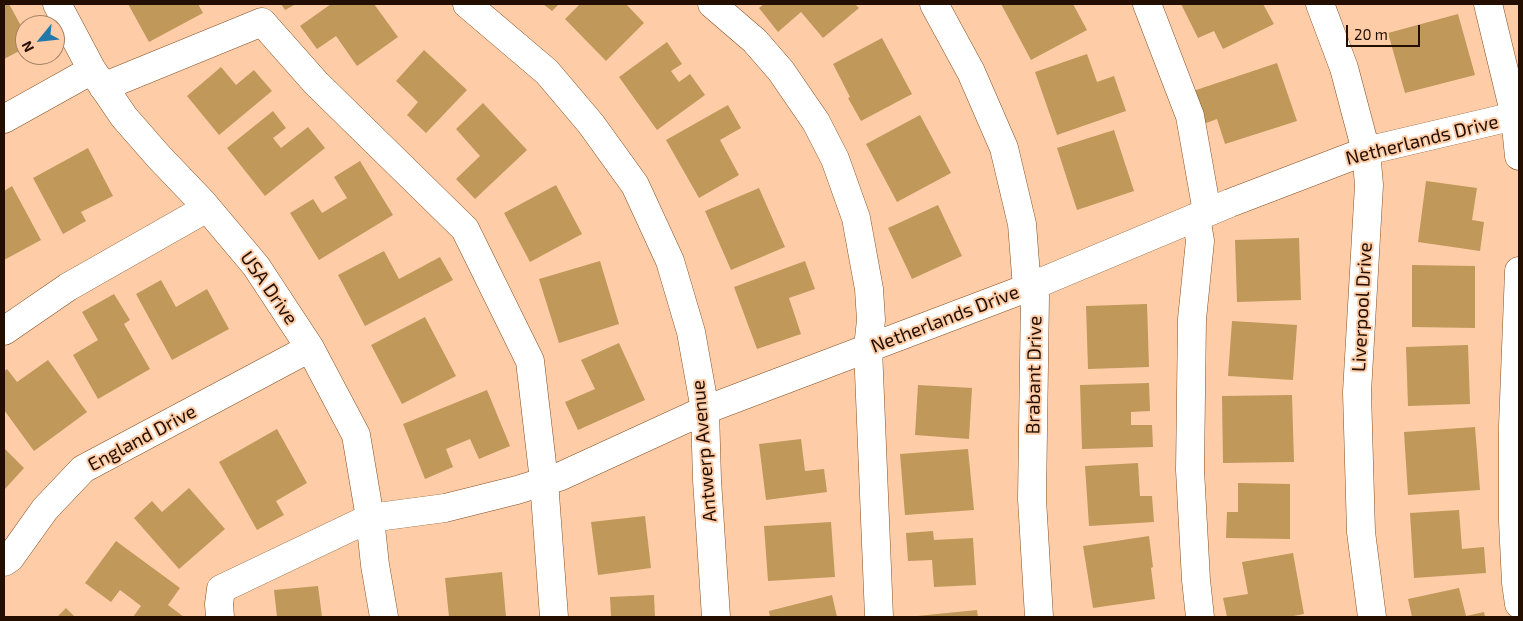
<!DOCTYPE html>
<style>
body{margin:0}
#map{position:relative;width:1523px;height:621px;overflow:hidden;background:#fecda7;font-family:"Exo 2",sans-serif}
canvas{display:block}
.frame{position:absolute;inset:0;border:5px solid #230e00;pointer-events:none}
.north{position:absolute;left:15px;top:15px;width:50px;height:50px;box-sizing:border-box;background:#fecda7;border:1px solid #a68164;border-radius:50%;rotate:242deg;font-size:14px;font-weight:700;line-height:20px;text-align:center;color:#230e00}
.north::after{content:'';display:block;margin:auto;width:18px;height:22px;background:#2278a8;clip-path:polygon(50% 0,100% 100%,50% 72%,0 100%)}
.scale{position:absolute;left:1346px;top:25px;width:74px;height:22px;box-sizing:border-box;border:2px solid #230e00;border-top:0;padding-left:6px;font-size:15px;line-height:18px;white-space:nowrap;color:#230e00;-webkit-text-stroke:4px #fecda7;paint-order:stroke}
</style>
<div id="map">
<canvas width="1523" height="621"></canvas>
<div class="frame"></div>
<div class="north">N</div>
<div class="scale">20 m</div>
</div>
<script>
const ctx = document.querySelector('canvas').getContext('2d');
ctx.lineJoin = 'round';
function fill(path, color) { ctx.fillStyle = color; ctx.fill(path, 'evenodd'); }
const poly = rows => new Path2D(rows.map(r => 'M' + r).join(''));
function trace(path, color, width, dash) { ctx.strokeStyle = color; ctx.lineWidth = width; ctx.lineCap = dash ? 'butt' : 'round'; ctx.setLineDash(dash || []); ctx.stroke(path); }
function drawText(font, color, halo, rows, align = 'center') {
  ctx.font = font + ' "Exo 2",sans-serif'; ctx.lineWidth = 4; ctx.setLineDash([]); ctx.textBaseline = 'middle'; ctx.strokeStyle = halo; ctx.fillStyle = color; for (const [text, x, y, turn = 0] of rows) {
    ctx.save(); ctx.translate(x, y); ctx.rotate((+turn || 0) * Math.PI / 180); ctx.textAlign = isNaN(turn) ? turn : align; if (halo) ctx.strokeText(text, 0, 0); ctx.fillText(text, 0, 0); ctx.restore();
  }
}
const building = poly([
 [7,4,9,4,25,33,25,48,4,59,4,6],
 [128,4,198,4,203,13,149,42],
 [281,4,296,4,285,10],
 [331,4,374,4,398,37,357,66,336,36,317,49,300,26],
 [543,4,559,4,552,11],
 [580,4,626,4,644,23,606,61,565,19],
 [764,4,855,4,859,8,823,38,801,12,778,32,759,8],
 [1001,4,1073,4,1087,30,1031,60],
 [1181,4,1263,4,1274,24,1223,49,1214,31,1198,38],
 [1458,14,1475,75,1405,93,1388,33],
 [882,38,912,94,861,121,848,98,850,97,833,64],
 [667,42,682,64,671,71,679,82,690,74,705,95,657,130,619,77],
 [424,50,467,90,426,133,407,115,418,102,396,81],
 [1087,54,1097,82,1114,76,1126,111,1057,135,1035,72],
 [1277,63,1297,121,1225,144,1217,119,1201,125,1190,92],
 [221,67,236,85,254,70,272,91,219,135,187,96],
 [483,103,527,150,475,199,456,179,480,156,456,129],
 [728,105,741,128,720,140,739,175,699,198,666,140],
 [273,111,286,128,273,138,281,148,308,127,325,148,265,196,227,148],
 [920,115,951,173,897,202,866,144],
 [1114,130,1134,191,1077,210,1057,148],
 [88,148,113,196,81,212,86,221,63,234,33,178],
 [360,161,393,215,319,260,290,213,313,199,322,213,347,198,334,177],
 [1426,181,1477,188,1472,220,1484,222,1480,251,1418,242],
 [556,185,582,234,530,262,504,213],
 [12,186,41,240,4,260,4,191],
 [759,188,785,247,731,270,705,211],
 [938,205,962,256,912,279,888,228],
 [1299,238,1301,300,1237,302,1235,240],
 [384,251,399,279,440,257,453,280,365,326,338,275],
 [600,261,619,324,559,343,539,279],
 [805,261,815,289,789,298,801,334,757,349,734,287],
 [1412,265,1475,266,1475,328,1412,327],
 [161,280,176,307,207,289,229,329,172,360,136,294],
 [114,294,130,320,124,324,150,369,98,399,73,355,98,340,82,312],
 [1147,304,1149,367,1088,369,1086,306],
 [425,317,456,376,402,404,371,345],
 [1232,321,1297,325,1293,380,1228,376],
 [619,343,645,400,578,430,565,402,595,389,581,360],
 [1468,345,1470,404,1408,406,1406,347],
 [48,360,87,412,34,451,4,410,4,371,7,369,17,382],
 [1149,383,1150,411,1131,412,1131,425,1152,425,1153,447,1082,449,1080,385],
 [918,385,972,388,969,439,915,435],
 [487,390,510,446,479,459,470,439,446,449,453,467,425,479,403,424],
 [1292,395,1294,462,1223,463,1222,396],
 [1475,427,1480,490,1408,495,1404,432],
 [277,429,307,483,276,501,284,515,257,530,219,462],
 [801,439,805,471,824,469,827,492,766,500,759,444],
 [4,448,24,468,4,490],
 [968,449,974,510,905,515,900,454],
 [1138,463,1140,496,1152,496,1154,522,1089,526,1085,466],
 [1238,483,1290,484,1290,539,1226,538,1227,512,1238,512],
 [189,488,225,529,179,569,134,518,152,501,162,512],
 [1459,510,1462,549,1484,547,1486,573,1414,578,1410,513],
 [645,516,651,568,598,575,591,522],
 [831,522,835,577,768,581,764,526],
 [933,531,934,540,973,538,976,585,934,587,932,560,908,561,906,533],
 [1149,536,1153,567,1151,568,1155,599,1093,608,1083,546],
 [116,541,180,588,168,605,184,617,133,617,141,606,120,590,111,602,85,583],
 [1293,553,1304,614,1288,617,1227,617,1223,598,1248,594,1242,562],
 [502,572,506,617,449,617,445,578],
 [318,586,322,617,277,617,274,590],
 [1459,588,1466,616,1484,612,1485,617,1412,617,1408,599],
 [654,595,655,617,611,617,610,597],
 [832,595,837,617,770,617,769,611],
 [66,608,75,617,57,617],
 [977,610,978,617,917,617,917,616]
]);
const minor = poly([
 [57,4,92,70,124,117,159,157,203,203,256,266,310,348,356,435,370,518,375,565,384,617],
 [467,4,547,72,591,124,635,185,670,261,691,332,705,410,707,480,716,617],
 [712,4,755,41,781,71,816,122,835,159,856,218,869,289,871,320,868,348,879,617],
 [934,4,971,72,1004,148,1022,224,1027,288,1035,296,1032,499,1039,617],
 [1147,4,1190,116,1207,212],
 [1320,4,1344,68,1366,151,1369,185,1357,392,1361,532,1372,617],
 [1488,4,1515,116,1519,156],
 [103,87,262,22,316,83,465,229,530,361,544,481,554,617],
 [4,119,92,70],
 [1196,217,1200,241,1192,319,1190,470,1196,580,1200,617],
 [1519,271,1513,426,1513,521,1516,583,1519,604],
 [4,331,68,287,207,208],
 [4,562,10,558,45,509,83,469,310,348],
 [220,617,219,604,221,589,370,518,445,508,517,490,559,477,705,410,1027,288,1230,203,1366,151,1519,115]
]);
const streetNames = [
 ["Netherlands Drive",1422,140,-14],
 ["USA Drive",269,288,55],
 ["Liverpool Drive",1362,307,-87],
 ["Netherlands Drive",945,319,-21],
 ["Brabant Drive",1034,375,-89],
 ["England Drive",142,438,-28],
 ["Antwerp Avenue",704,451,-95]
];
fill(building, '#bf985a');
trace(minor, '#844f21', 29);
trace(minor, '#fff', 28);
drawText('19px', '#230e00', '#fecda7', streetNames);
</script>
